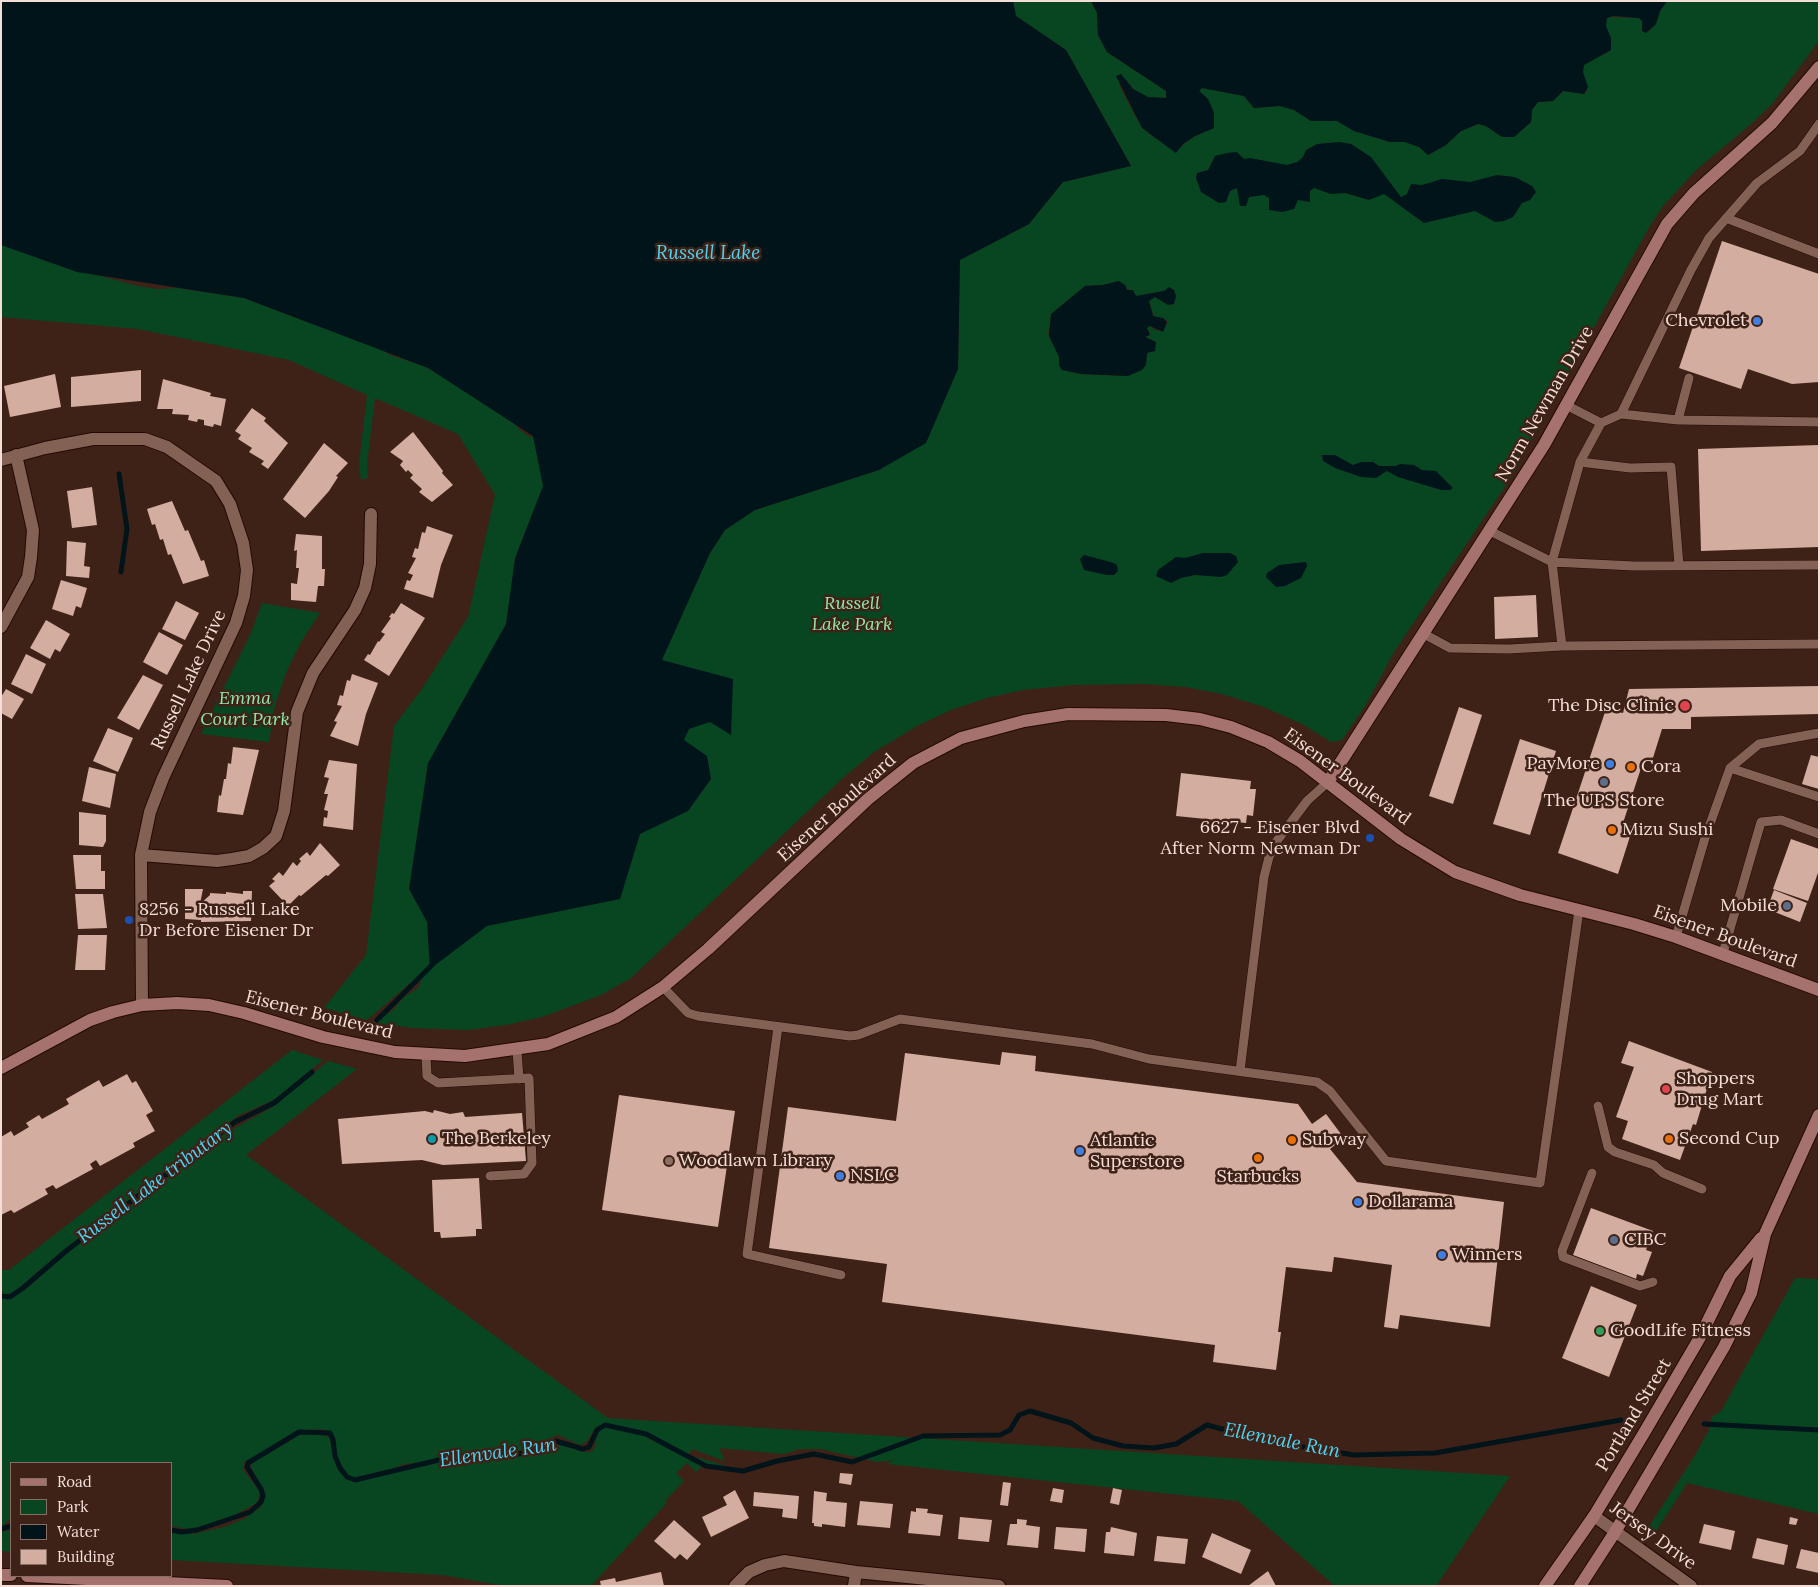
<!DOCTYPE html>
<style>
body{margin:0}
#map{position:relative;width:1820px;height:1587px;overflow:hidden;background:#3f2217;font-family:Lora,serif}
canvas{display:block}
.frame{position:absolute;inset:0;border:2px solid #f3dfd8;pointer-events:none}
.legend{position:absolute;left:10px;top:1462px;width:162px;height:115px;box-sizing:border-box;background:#3f2217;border:1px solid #876e64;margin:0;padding:6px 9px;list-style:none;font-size:15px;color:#f3dfd8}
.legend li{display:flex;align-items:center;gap:10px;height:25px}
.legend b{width:25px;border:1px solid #876e64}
</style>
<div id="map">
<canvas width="1820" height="1587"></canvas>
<div class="frame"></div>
<ul class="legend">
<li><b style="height:6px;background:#a6726d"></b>Road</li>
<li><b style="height:14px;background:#074621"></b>Park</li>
<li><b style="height:14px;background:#00141a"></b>Water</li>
<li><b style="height:14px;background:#d3ad9f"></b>Building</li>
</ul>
</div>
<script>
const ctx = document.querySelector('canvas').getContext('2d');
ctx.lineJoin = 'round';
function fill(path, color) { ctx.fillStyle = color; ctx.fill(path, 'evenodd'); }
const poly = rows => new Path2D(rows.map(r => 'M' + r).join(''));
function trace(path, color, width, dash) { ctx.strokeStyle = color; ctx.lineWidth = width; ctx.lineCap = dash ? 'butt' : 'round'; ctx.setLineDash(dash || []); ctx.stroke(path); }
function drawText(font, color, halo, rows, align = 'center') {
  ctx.font = font + ' Lora,serif'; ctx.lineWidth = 5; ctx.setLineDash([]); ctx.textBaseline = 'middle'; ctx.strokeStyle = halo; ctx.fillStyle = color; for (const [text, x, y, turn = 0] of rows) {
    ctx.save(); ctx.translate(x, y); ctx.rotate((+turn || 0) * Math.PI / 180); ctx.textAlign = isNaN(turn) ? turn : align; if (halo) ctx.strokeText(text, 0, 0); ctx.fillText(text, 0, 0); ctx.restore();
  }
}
const green = poly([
 [1013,1,1091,1,1097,13,1098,35,1107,52,1166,91,1166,98,1148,97,1133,89,1125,78,1119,85,1135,116,1149,134,1175,151,1195,136,1214,128,1214,113,1208,99,1199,91,1202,88,1244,96,1254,108,1280,106,1294,110,1311,121,1337,121,1354,131,1390,142,1405,142,1419,147,1428,155,1446,145,1461,131,1478,124,1484,125,1502,137,1514,137,1531,122,1532,110,1538,102,1553,101,1563,91,1584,94,1588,90,1583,72,1584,65,1587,61,1609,52,1611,38,1606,28,1605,21,1608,17,1639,18,1642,21,1642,28,1648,32,1655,25,1660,11,1667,1,1819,1,1819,41,1772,104,1751,124,1696,170,1663,206,1648,229,1514,473,1394,652,1368,701,1342,740,1331,742,1304,725,1264,707,1222,694,1185,687,1144,684,1073,685,1023,690,987,698,951,710,917,726,874,752,843,778,631,978,601,995,542,1017,506,1025,468,1030,412,1028,372,1022,392,1011,404,997,418,988,421,981,417,977,367,1020,324,1008,366,955,394,726,421,690,468,617,495,495,458,434,375,398,367,464,368,478,361,480,359,464,367,395,289,360,138,329,1,317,1,240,19,246,45,261,138,286,158,289,177,288,244,298,304,321,370,342,390,355,432,369,510,419,521,431,531,438,533,436,648,683,710,553,725,530,755,510,879,470,958,369,960,260,1029,224,1063,182,1131,166,1066,50,1016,16],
 [1119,281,1136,296,1164,291,1176,296,1174,303,1155,297,1149,301,1154,317,1167,320,1166,328,1156,331,1150,326,1147,328,1150,334,1145,336,1156,343,1155,351,1149,351,1145,360,1124,376,1081,374,1062,370,1059,357,1048,333,1051,314,1085,286,1103,285],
 [262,603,320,613,301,642,286,673,274,709,269,742,201,734,251,633],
 [292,1050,323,1060,276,1099,239,1115,172,1167,153,1178,143,1189,127,1202,119,1204,14,1292,4,1295,1,1290,1,1270,9,1270],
 [328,1061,357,1069,246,1155,608,1418,1510,1476,1436,1586,1335,1586,1238,1501,887,1464,894,1460,878,1462,820,1449,799,1449,784,1454,719,1448,725,1461,692,1449,689,1454,692,1456,723,1465,730,1472,702,1466,696,1472,687,1463,676,1473,684,1481,665,1501,667,1503,591,1586,506,1586,442,1575,171,1560,171,1533,193,1534,224,1527,244,1519,261,1507,265,1492,252,1469,251,1464,262,1455,285,1444,301,1434,309,1432,329,1437,338,1470,346,1478,354,1482,398,1469,447,1460,465,1464,486,1458,539,1455,552,1445,568,1446,582,1452,590,1452,594,1449,597,1436,603,1426,602,1425,596,1427,587,1441,580,1445,558,1435,548,1439,539,1447,507,1453,483,1454,473,1458,442,1456,426,1462,404,1464,386,1471,354,1478,348,1475,334,1453,336,1440,332,1432,321,1429,294,1431,284,1441,244,1462,244,1471,260,1492,257,1503,223,1521,189,1529,171,1526,171,1463,11,1463,11,1518,1,1527,1,1299,11,1297,26,1289,102,1223,145,1196,222,1135,273,1107],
 [1795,1278,1819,1279,1819,1514,1687,1483,1655,1533,1648,1528,1692,1460,1709,1430,1712,1417,1721,1411],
 [11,1530,11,1552,1,1551,1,1532]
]);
const water = poly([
 [1,1,1013,1,1016,16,1066,50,1131,166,1063,182,1029,224,960,260,958,369,926,443,879,470,755,510,725,530,710,553,662,660,733,679,731,735,710,722,689,729,684,740,707,756,711,779,688,811,640,834,620,899,487,926,430,969,427,922,409,889,428,763,506,624,515,558,543,486,533,436,428,368,244,298,77,272,1,245],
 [1091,1,1667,1,1660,11,1656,24,1646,33,1642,31,1642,21,1639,18,1613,16,1607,18,1606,26,1611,38,1611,50,1584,65,1583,72,1588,87,1584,94,1563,91,1553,101,1538,102,1532,110,1531,122,1514,137,1502,137,1486,126,1478,124,1461,131,1446,145,1428,155,1419,147,1405,142,1390,142,1354,131,1337,121,1311,121,1294,110,1280,106,1254,108,1244,96,1202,88,1199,91,1208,99,1214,113,1214,128,1195,136,1183,144,1176,153,1142,128,1116,76,1121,74,1133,89,1148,97,1166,98,1166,91,1107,52,1098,35,1097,13],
 [1339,142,1351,144,1371,157,1401,197,1407,194,1411,184,1422,185,1442,179,1470,182,1497,175,1515,177,1532,186,1536,192,1530,200,1522,203,1513,217,1504,221,1495,222,1475,211,1424,223,1384,194,1369,200,1345,193,1331,194,1314,188,1310,191,1310,202,1298,200,1294,209,1282,212,1269,210,1269,198,1264,195,1249,197,1246,206,1240,206,1237,188,1230,191,1226,202,1219,203,1201,192,1196,178,1197,173,1208,170,1215,156,1227,153,1237,152,1244,159,1250,158,1287,165,1297,162,1303,157,1306,150,1317,144],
 [1119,281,1125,285,1127,290,1133,290,1136,296,1164,291,1169,287,1174,290,1176,296,1174,304,1168,305,1155,297,1149,301,1153,316,1163,318,1167,322,1163,332,1150,326,1147,328,1150,335,1145,337,1156,342,1155,351,1147,353,1146,365,1142,370,1128,376,1081,374,1062,370,1059,365,1059,357,1049,336,1051,314,1085,286,1103,285],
 [1322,455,1335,455,1353,465,1361,462,1373,462,1379,466,1396,466,1400,464,1414,465,1422,470,1436,471,1453,488,1450,490,1441,490,1398,477,1387,471,1376,478,1361,477,1335,468,1323,461],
 [1203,553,1230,553,1236,556,1238,562,1227,575,1221,577,1195,575,1181,578,1171,583,1156,576,1158,570,1176,557,1185,558],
 [1084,555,1114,563,1117,565,1118,571,1114,575,1107,575,1084,570,1080,559],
 [1306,562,1307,566,1301,578,1285,586,1276,587,1266,577,1267,573,1279,565]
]);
const stream = poly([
 [119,474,127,529,121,572],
 [377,1020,432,965],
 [1,1296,10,1297,23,1288,66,1251,235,1122,274,1103,312,1072],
 [1704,1424,1819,1430],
 [1,1529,11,1526],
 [171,1530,182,1532,197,1530,250,1512,261,1502,263,1496,261,1489,247,1467,248,1463,299,1432,330,1433,333,1440,335,1456,340,1468,347,1477,355,1480,443,1459,470,1460,479,1457,507,1456,541,1450,549,1443,556,1441,583,1449,589,1447,597,1430,605,1425,646,1434,706,1466,743,1471,777,1461,814,1454,852,1462,923,1436,1000,1435,1010,1430,1019,1415,1030,1411,1071,1423,1093,1438,1123,1446,1154,1448,1176,1444,1207,1425,1271,1442,1354,1455,1435,1453,1621,1420]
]);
const building = poly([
 [1722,241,1819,274,1819,382,1792,384,1748,369,1741,389,1679,368],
 [141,370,141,401,71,407,71,377],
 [55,374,61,407,10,417,4,386],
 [163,379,211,393,210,396,226,399,221,426,214,424,213,427,204,425,204,420,198,419,197,422,188,420,189,415,172,414,173,409,157,409],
 [252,408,266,418,264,421,288,443,268,469,261,464,264,461,249,452,252,448,238,439,241,435,235,431],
 [413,432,443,471,442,473,453,485,432,502,419,492,422,489,410,478,413,475,408,470,406,472,400,465,403,461,390,452],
 [324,443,348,463,336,476,338,477,329,491,305,518,283,499],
 [1819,445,1819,547,1701,551,1698,449],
 [92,487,97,525,72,528,67,491],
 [172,501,185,531,188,530,201,561,204,560,209,576,183,584,171,554,168,555,163,539,160,540,155,524,152,525,147,509],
 [427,526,453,535,441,565,433,598,404,589,407,580,410,581,413,575,408,573,416,558,412,557,415,548,418,549,422,532,425,533],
 [296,534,322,536,322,569,325,569,324,586,318,586,316,602,291,600,291,583,297,584,299,568,296,568,297,550,294,551],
 [67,541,86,543,84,566,90,567,89,578,66,576],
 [61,580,87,588,81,608,76,606,73,616,52,609],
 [1536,595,1538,637,1495,639,1494,597],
 [176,601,199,613,185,640,162,629],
 [401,603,425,618,389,676,364,660,368,654,370,655,378,641,379,642,385,634,381,632,391,618,389,617,392,613,394,614],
 [46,620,70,634,60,652,55,649,50,659,30,648],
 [159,632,183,645,167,675,143,662],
 [26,654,46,664,32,694,11,684],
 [352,674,378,683,366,714,358,746,330,736,337,722,334,721,342,706,337,705,340,695,343,696,347,680,350,681],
 [143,675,163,685,139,730,117,718],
 [1819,686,1819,714,1691,717,1691,729,1662,729,1652,761,1644,759,1623,823,1633,827,1618,874,1558,853,1606,709,1623,713,1629,689],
 [6,689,24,699,12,719,1,713,1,697],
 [1459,707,1482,715,1453,804,1429,796],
 [108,728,133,738,118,772,93,761],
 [1520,739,1556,751,1530,835,1493,824],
 [233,747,259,750,243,815,217,812,219,795,221,796,224,779,226,779,228,763,231,764],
 [1811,755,1819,757,1819,789,1802,784],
 [329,760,357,764,353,830,323,826,324,817,327,818,328,811,324,810,328,794,324,794,329,778,324,777],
 [89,767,116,774,110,808,82,801],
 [1181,773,1251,781,1250,789,1256,789,1253,816,1247,815,1246,823,1176,816],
 [79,812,106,815,106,841,103,847,79,845],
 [1791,839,1819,849,1819,870,1808,901,1773,889],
 [320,843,340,865,328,876,326,875,301,896,299,895,288,906,269,886,275,881,272,879,279,872,283,876,293,862,297,866,301,861,299,859,307,852,310,856],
 [73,855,101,855,101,871,105,871,105,889,76,889],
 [185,889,203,889,200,904,210,895,210,893,226,894,226,892,243,894,243,891,252,891,251,921,201,922,201,920,185,919],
 [1774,890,1807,903,1800,922,1767,909],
 [75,894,103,894,107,928,78,929],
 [78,935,107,935,105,970,75,970],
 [1629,1041,1712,1072,1696,1125,1693,1124,1680,1160,1622,1139,1628,1121,1616,1117,1634,1067,1621,1063],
 [1002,1052,1036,1056,1035,1071,1298,1104,1312,1124,1326,1114,1344,1138,1330,1149,1357,1182,1504,1202,1490,1327,1400,1315,1398,1329,1384,1327,1392,1265,1334,1257,1332,1272,1286,1267,1278,1332,1281,1332,1276,1370,1213,1362,1215,1345,882,1302,887,1264,769,1248,788,1107,896,1121,905,1053,1000,1065],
 [127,1074,132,1083,136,1081,153,1111,146,1115,155,1131,133,1143,135,1147,100,1166,96,1160,90,1164,93,1169,56,1189,53,1185,45,1189,48,1194,14,1213,11,1210,1,1215,1,1137,11,1131,14,1136,29,1127,26,1123,39,1115,42,1119,69,1104,66,1099,99,1080,103,1087],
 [619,1095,735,1111,718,1227,602,1210],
 [434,1110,450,1114,463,1112,465,1117,522,1113,526,1161,443,1165,422,1160,342,1164,338,1119,425,1111,433,1113],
 [479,1178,482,1229,476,1229,476,1236,441,1238,440,1232,434,1232,432,1180],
 [1591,1208,1653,1231,1646,1250,1652,1252,1643,1276,1637,1274,1636,1279,1573,1255],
 [1591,1286,1637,1305,1609,1377,1562,1358],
 [840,1473,853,1474,851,1485,839,1483],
 [1003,1482,1011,1483,1008,1506,1000,1505],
 [1053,1488,1064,1490,1062,1503,1050,1501],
 [1113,1488,1122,1490,1119,1505,1110,1503],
 [735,1490,749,1518,711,1537,702,1517,727,1505,723,1497],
 [814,1491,827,1493,826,1501,847,1503,845,1527,822,1524,822,1527,814,1526,814,1523,812,1523],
 [754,1492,799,1496,797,1519,782,1517,783,1509,753,1506],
 [860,1501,893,1504,890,1528,857,1525],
 [916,1508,928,1509,927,1513,943,1515,940,1536,908,1533,911,1511,916,1512],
 [960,1517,992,1520,989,1542,958,1539],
 [1790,1517,1798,1519,1796,1525,1789,1524],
 [1017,1519,1027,1520,1026,1525,1040,1527,1038,1548,1007,1545,1010,1524,1017,1524],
 [674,1520,701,1544,687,1560,680,1554,675,1559,654,1541],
 [1704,1524,1735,1531,1731,1550,1699,1543],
 [1056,1527,1087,1529,1085,1552,1054,1549],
 [1111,1527,1137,1533,1134,1556,1104,1553,1106,1532,1110,1532],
 [1212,1533,1251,1550,1241,1574,1202,1557],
 [1157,1536,1188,1539,1185,1564,1154,1561],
 [1757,1538,1788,1545,1784,1565,1752,1558],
 [1801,1549,1819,1553,1819,1573,1796,1568],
 [1268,1571,1276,1586,1248,1586],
 [661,1572,664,1586,601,1586,600,1581,615,1578,616,1582]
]);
const lane = poly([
 [1726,218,1819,254],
 [1566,405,1601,423,1621,414,1691,270,1709,238,1757,183,1800,151,1819,124],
 [1621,414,1678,420,1819,422],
 [1678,420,1689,378],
 [1580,462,1601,423],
 [1490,531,1552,562,1634,566,1819,565],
 [1679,565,1671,467,1630,468,1580,462,1552,562,1562,646,1819,644],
 [1424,634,1450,648,1509,649,1562,646],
 [1730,768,1819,797],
 [1676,937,1705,838,1730,768,1759,744,1819,733],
 [1723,953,1761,822,1781,820,1819,834],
 [663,987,688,1013,698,1016,850,1036,858,1035,900,1019,1092,1044,1149,1059,1317,1082,1330,1091,1386,1161,1540,1183,1579,910],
 [778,1027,747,1254,841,1275],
 [517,1051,519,1079],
 [426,1055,427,1076,438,1083,529,1078,532,1163,524,1174,490,1176],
 [1240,1071,1264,877,1269,857,1276,842,1307,801,1328,782],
 [1598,1106,1608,1147,1615,1152,1654,1165,1663,1173,1702,1189],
 [1592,1173,1562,1251,1563,1257,1640,1286,1653,1282]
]);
const street = poly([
 [1,460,45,448,93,439,145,439,167,447,216,481,230,504,243,543,247,570,244,596,236,623,163,778,150,812,141,855,142,1005],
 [1,627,28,577,31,557,33,530,16,455],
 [141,855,217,861,232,859,249,856,263,848,276,836,284,811,297,712,313,673,355,610,365,588,370,564,371,514],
 [1594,1516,1691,1586],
 [735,1586,749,1572,765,1565,784,1561,856,1572,999,1586],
 [854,1586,856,1572]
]);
const secondary = poly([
 [1328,782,1544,445,1667,224,1694,193,1772,123,1819,67],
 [1,1068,90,1020,113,1012,142,1005,177,1003,209,1005,244,1013,323,1037,395,1052,465,1056,548,1044,616,1017,663,987,708,949,868,799,913,763,961,738,1024,721,1068,714,1166,715,1200,719,1231,727,1268,742,1300,761,1401,839,1455,872,1520,895,1634,924,1676,937,1819,990],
 [1,1575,11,1575],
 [27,1576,227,1586],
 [1545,1586,1594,1516,1644,1433,1699,1339,1730,1276,1761,1238],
 [1580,1586,1615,1532,1724,1347,1751,1293,1765,1234,1819,1115]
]);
const markers = [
 [1757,321,5,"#3f7fe0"],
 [1685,706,6,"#e0444e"],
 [1610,764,5,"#3f7fe0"],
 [1631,767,5,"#e8710a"],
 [1604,782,5,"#5c6f8a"],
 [1612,830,5,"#e8710a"],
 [1370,838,5,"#1a4fb4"],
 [1787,906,5,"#5c6f8a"],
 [129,920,5,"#1a4fb4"],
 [1666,1089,5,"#e0444e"],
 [432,1139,5,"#0f9aa8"],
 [1669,1139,5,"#e8710a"],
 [1292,1140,5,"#e8710a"],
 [1080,1151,5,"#3f7fe0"],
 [1258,1158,5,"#e8710a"],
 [669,1161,5,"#8d6e63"],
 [840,1176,5,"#3f7fe0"],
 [1358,1202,5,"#3f7fe0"],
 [1614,1240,5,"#5c6f8a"],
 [1442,1255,5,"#3f7fe0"],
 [1600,1331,5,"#2e9e5b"]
];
const poiNames = [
 ["Chevrolet",1747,321,"right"],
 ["The Disc Clinic",1674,706,"right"],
 ["PayMore",1600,764,"right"],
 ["Cora",1641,767],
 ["The UPS Store",1604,801,"center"],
 ["6627 - Eisener Blvd",1360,828,"right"],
 ["After Norm Newman Dr",1360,849,"right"],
 ["Mizu Sushi",1622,830],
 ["Mobile",1777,906,"right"],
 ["8256 - Russell Lake",139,910],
 ["Dr Before Eisener Dr",139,931],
 ["Shoppers",1676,1079],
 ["Drug Mart",1676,1100],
 ["The Berkeley",442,1139],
 ["Second Cup",1679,1139],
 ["Subway",1302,1140],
 ["Atlantic",1090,1141],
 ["Superstore",1090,1162],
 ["Woodlawn Library",679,1161],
 ["NSLC",850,1176],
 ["Starbucks",1258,1177,"center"],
 ["Dollarama",1368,1202],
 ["CIBC",1624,1240],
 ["Winners",1452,1255],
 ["GoodLife Fitness",1610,1331]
];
const streetNames = [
 ["Norm Newman Drive",1545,404,-60],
 ["Russell Lake Drive",189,680,-65],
 ["Eisener Boulevard",1347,777,36],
 ["Eisener Boulevard",837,808,-42],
 ["Eisener Boulevard",1725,937,20],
 ["Eisener Boulevard",319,1015,14],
 ["Portland Street",1634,1415,-59],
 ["Jersey Drive",1653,1536,36]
];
const parkNames = [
 ["Russell",852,604],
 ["Lake Park",852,625],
 ["Emma",245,699],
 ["Court Park",245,720]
];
const waterNames = [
 ["Russell Lake",708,254],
 ["Russell Lake tributary",155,1183,-37],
 ["Ellenvale Run",1282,1441,11],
 ["Ellenvale Run",498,1453,-8]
];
fill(green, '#074621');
fill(water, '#00141a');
trace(stream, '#00141a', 5);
fill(building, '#d3ad9f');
trace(lane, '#240a03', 10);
trace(street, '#240a03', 14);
trace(secondary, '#240a03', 14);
trace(lane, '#836155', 9);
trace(street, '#836155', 12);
trace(secondary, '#a6726d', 12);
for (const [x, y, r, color] of markers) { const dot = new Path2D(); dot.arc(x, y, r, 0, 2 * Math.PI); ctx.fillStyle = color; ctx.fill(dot); trace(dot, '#3f2217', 2); }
drawText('18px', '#f3dfd8', '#3f2217', poiNames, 'left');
drawText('18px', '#f3dfd8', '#3f2217', streetNames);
drawText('italic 18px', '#90e7a7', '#3f2217', parkNames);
drawText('italic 19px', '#4cd4f4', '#3f2217', waterNames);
</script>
